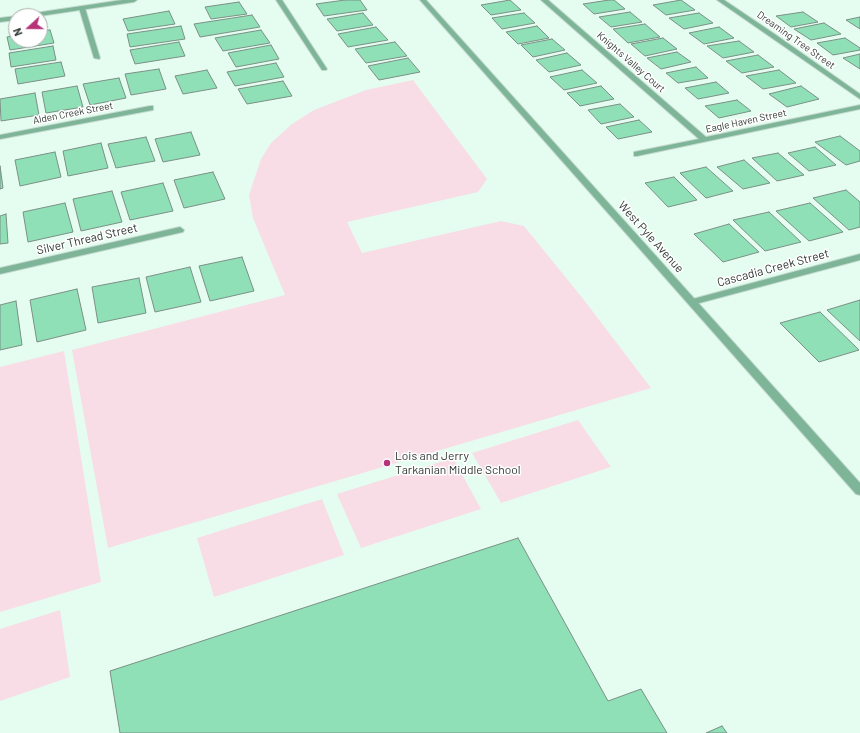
<!DOCTYPE html>
<style>
body{margin:0}
#map{position:relative;width:860px;height:733px;overflow:hidden;background:#e5fdf0;font-family:Barlow,sans-serif}
canvas{display:block}
.north{position:absolute;left:8px;top:8px;width:40px;height:40px;box-sizing:border-box;background:#fff;border:1px solid #acb0ae;border-radius:50%;rotate:249deg;font-size:11px;font-weight:700;line-height:16px;text-align:center;color:#303934}
.north::after{content:'';display:block;margin:auto;width:14px;height:18px;background:#b63279;clip-path:polygon(50% 0,100% 100%,50% 72%,0 100%)}
</style>
<div id="map">
<canvas width="860" height="733"></canvas>
<div class="north">N</div>
</div>
<script>
const ctx = document.querySelector('canvas').getContext('2d');
ctx.lineJoin = 'round';
function fill(path, color) { ctx.fillStyle = color; ctx.fill(path, 'evenodd'); }
const poly = rows => new Path2D(rows.map(r => 'M' + r).join(''));
function trace(path, color, width, dash) { ctx.strokeStyle = color; ctx.lineWidth = width; ctx.lineCap = dash ? 'butt' : 'round'; ctx.setLineDash(dash || []); ctx.stroke(path); }
function drawText(font, color, halo, rows, align = 'center') {
  ctx.font = font + ' Barlow,sans-serif'; ctx.lineWidth = 3; ctx.setLineDash([]); ctx.textBaseline = 'middle'; ctx.strokeStyle = halo; ctx.fillStyle = color; for (const [text, x, y, turn = 0] of rows) {
    ctx.save(); ctx.translate(x, y); ctx.rotate((+turn || 0) * Math.PI / 180); ctx.textAlign = isNaN(turn) ? turn : align; if (halo) ctx.strokeText(text, 0, 0); ctx.fillText(text, 0, 0); ctx.restore();
  }
}
const green = poly([
 [413,80,487,179,478,192,347,222,362,253,501,221,524,226,584,300,651,388,108,548,72,350,285,295,253,218,249,195,261,159,271,143,292,124,314,110,366,90],
 [64,351,101,582,0,612,0,367],
 [578,420,611,467,501,503,472,453],
 [453,458,481,509,361,548,337,494],
 [322,499,344,555,214,597,197,538],
 [60,610,70,677,0,701,0,629]
]);
const building = poly([
 [345,0,360,0,367,10,324,16,316,4,345,0],
 [510,0,521,10,491,15,481,5,510,0],
 [609,0,614,0,625,9,594,14,583,4,609,0],
 [681,0,695,10,666,15,653,5,681,0],
 [239,2,247,14,211,19,205,7,239,2],
 [169,11,175,24,128,31,123,19,169,11],
 [630,12,642,22,611,27,599,17,630,12],
 [803,12,818,22,791,27,776,16,803,12],
 [363,13,373,25,337,31,327,19,363,13],
 [524,13,535,23,502,29,492,18,524,13],
 [699,13,713,23,684,29,669,18,699,13],
 [252,15,260,27,200,37,194,24,252,15],
 [860,17,860,29,846,20,860,17],
 [824,23,841,34,811,40,794,29,824,23],
 [645,24,660,37,628,43,613,29,645,24],
 [181,26,185,39,130,47,127,34,181,26],
 [537,26,549,38,518,44,506,32,537,26],
 [376,27,388,40,348,47,338,34,376,27],
 [719,27,734,38,704,44,689,33,719,27],
 [50,30,54,43,10,50,7,37,16,35,16,40,40,40,40,31,50,30],
 [261,30,270,43,223,51,215,38,261,30],
 [663,38,677,49,645,56,631,44,663,38],
 [845,38,860,48,860,50,833,55,817,43,845,38],
 [552,39,565,50,533,57,521,45,552,39],
 [739,41,754,52,723,58,707,46,739,41],
 [179,42,185,56,135,64,130,50,179,42],
 [395,42,407,56,366,63,355,49,395,42],
 [271,45,279,59,236,67,228,53,271,45],
 [53,46,56,60,11,67,9,53,53,46],
 [677,52,691,62,661,69,647,58,677,52],
 [567,53,581,65,549,72,536,60,567,53],
 [860,54,860,69,843,58,860,54],
 [758,55,774,67,742,73,726,61,758,55],
 [408,58,420,72,379,80,368,66,408,58],
 [61,62,65,76,18,84,15,69,61,62],
 [276,63,284,77,235,86,227,72,276,63],
 [696,67,708,78,678,83,666,73,696,67],
 [159,69,166,89,131,95,125,74,159,69],
 [207,70,217,88,183,94,175,76,207,70],
 [582,70,597,83,564,90,550,77,582,70],
 [779,70,796,83,763,89,746,76,779,70],
 [119,78,126,98,90,105,83,84,119,78],
 [283,81,292,96,247,104,238,89,283,81],
 [716,82,729,93,698,99,685,88,716,82],
 [77,86,83,107,46,113,42,92,77,86],
 [601,86,614,99,580,106,567,93,601,86],
 [801,86,819,99,787,107,769,94,801,86],
 [35,93,39,115,1,121,0,99,35,93],
 [737,100,751,111,719,118,705,106,737,100],
 [620,104,634,117,601,124,588,110,620,104],
 [639,120,652,132,618,139,606,127,639,120],
 [191,132,200,155,163,162,155,139,191,132],
 [840,136,860,151,860,161,846,165,815,142,840,136],
 [146,137,155,161,116,168,108,144,146,137],
 [101,143,108,168,68,176,63,151,101,143],
 [815,147,836,165,809,171,788,153,815,147],
 [55,152,61,177,20,186,15,160,55,152],
 [778,153,804,175,777,181,752,158,778,153],
 [744,160,770,183,743,189,717,167,744,160],
 [0,166,3,188,0,189,0,166],
 [706,167,733,191,706,198,680,173,706,167],
 [213,172,225,199,184,208,174,180,213,172],
 [674,177,697,200,668,207,645,183,674,177],
 [163,183,173,211,130,220,121,192,163,183],
 [846,190,860,202,860,227,849,230,813,198,846,190],
 [112,191,122,222,81,231,73,199,112,191],
 [65,203,73,232,28,242,23,212,65,203],
 [810,203,843,232,809,241,776,211,810,203],
 [769,212,801,242,765,251,733,220,769,212],
 [6,214,8,243,0,244,0,216,6,214],
 [729,224,759,252,723,262,694,234,729,224],
 [242,257,254,291,210,301,199,266,242,257],
 [190,267,201,302,155,312,146,277,190,267],
 [139,278,146,313,98,323,92,287,139,278],
 [77,289,86,330,37,342,30,300,77,289],
 [860,300,860,341,827,310,860,300],
 [16,301,22,345,0,350,0,305,16,301],
 [820,312,859,350,819,362,780,323,820,312],
 [518,538,608,701,641,689,667,733,120,733,110,671,518,538],
 [722,726,727,733,706,733,722,726]
]);
const minor = poly([
 [276,0,282,0,327,69,326,70,322,70,276,0],
 [541,0,548,0,706,137,860,105,860,109,637,156,634,156,634,152,699,139,541,0],
 [717,0,724,0,776,35,860,94,860,99,717,0],
 [80,7,85,8,100,58,99,59,94,58,79,8,80,7],
 [150,106,153,106,153,110,0,139,0,135,150,106],
 [180,227,184,230,183,232,0,274,0,268,180,227],
 [860,254,860,260,692,305,687,302,689,300,860,254]
]);
const tertiary = poly([
 [122,0,137,0,134,2,40,16,25,16,28,14,122,0],
 [420,0,426,0,860,483,860,495,856,494,420,0],
 [16,16,16,20,0,22,0,18,16,16]
]);
const markers = [
 [387,463,4,"#b63279"]
];
const farStreetnames = [
 ["Dreaming Tree Street",796,40,35],
 ["Knights Valley Court",631,62,41],
 ["Alden Creek Street",73,113,-11],
 ["Eagle Haven Street",746,121,-12]
];
const streetNames = [
 ["West Pyle Avenue",651,237,48],
 ["Silver Thread Street",87,239,-13],
 ["Cascadia Creek Street",773,268,-15]
];
const poiNames = [
 ["Lois and Jerry",395,456],
 ["Tarkanian Middle School",395,470]
];
fill(green, '#f8dde7');
fill(building, '#8fe0b7');
trace(building, '#7b9085', 1);
trace(minor, '#c4dace', 2);
trace(tertiary, '#c4dace', 2);
fill(minor, '#7eb599');
fill(tertiary, '#7eb599');
for (const [x, y, r, color] of markers) { const dot = new Path2D(); dot.arc(x, y, r, 0, 2 * Math.PI); ctx.fillStyle = color; ctx.fill(dot); trace(dot, '#fff', 1.5); }
drawText('10px', '#303934', '#fff', farStreetnames);
drawText('12px', '#303934', '#fff', streetNames);
drawText('12px', '#303934', '#fff', poiNames, 'left');
</script>
